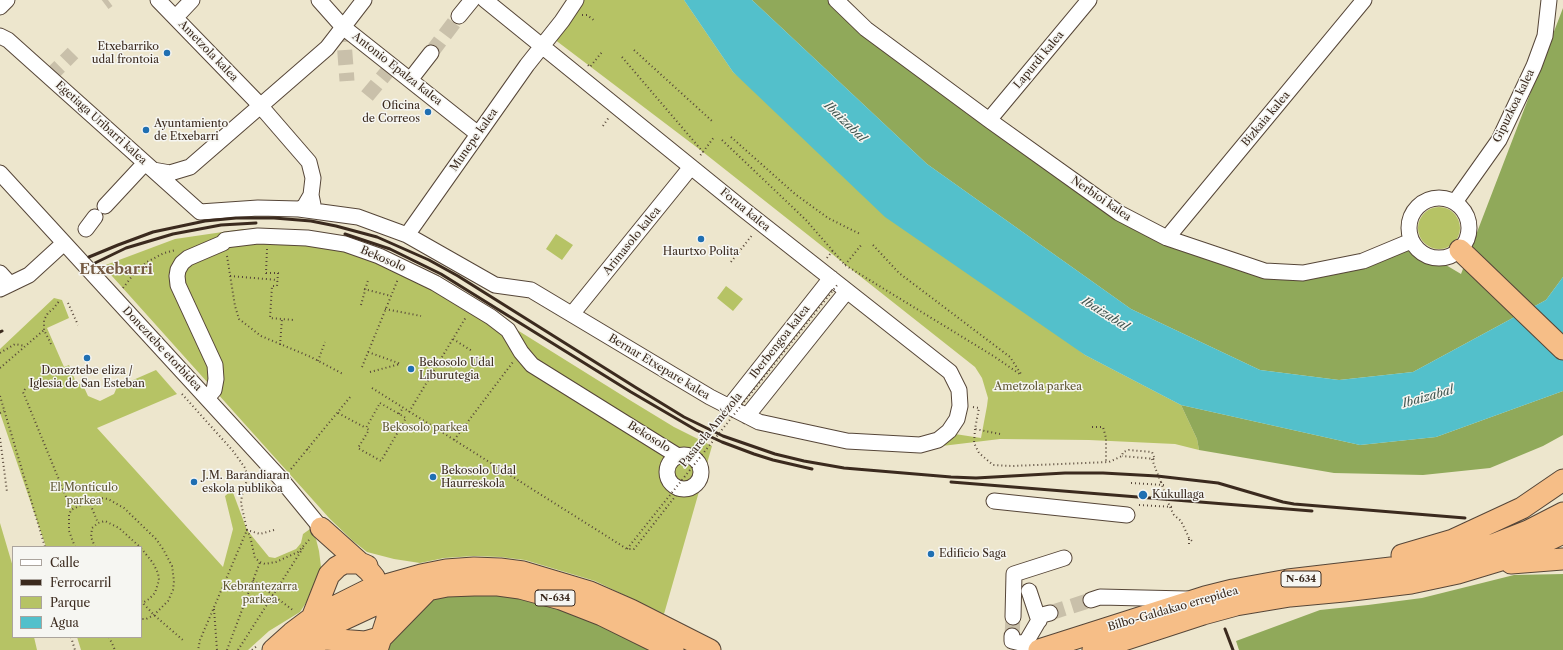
<!DOCTYPE html>
<meta charset="utf-8">
<style>
body{margin:0}
#map{position:relative;width:1563px;height:650px;overflow:hidden;background:#ede6cd;font-family:"Libre Caslon Text",serif}
canvas{display:block}
.legend{position:absolute;left:12px;top:546px;width:130px;height:92px;box-sizing:border-box;background:#f6f6f2;border:1px solid #aba49d;margin:0;padding:5px 7px;list-style:none;font-size:12px;color:#3b2a1e}
.legend li{display:flex;align-items:center;gap:8px;height:20px}
.legend b{width:20px;border:1px solid #aba49d}
</style>
<div id="map">
<canvas width="1563" height="650"></canvas>
<ul class="legend">
<li><b style="height:5px;background:#fff"></b>Calle</li>
<li><b style="height:5px;background:#3b2a1e"></b>Ferrocarril</li>
<li><b style="height:11px;background:#b6c365"></b>Parque</li>
<li><b style="height:11px;background:#53c0cb"></b>Agua</li>
</ul>
</div>
<script>
const ctx = document.querySelector('canvas').getContext('2d');
ctx.lineJoin = 'round';
function fill(path, color) { ctx.fillStyle = color; ctx.fill(path, 'evenodd'); }
const poly = rows => new Path2D(rows.map(r => 'M' + r).join(''));
function trace(path, color, width, dash) { ctx.strokeStyle = color; ctx.lineWidth = width; ctx.lineCap = dash ? 'butt' : 'round'; ctx.setLineDash(dash || []); ctx.stroke(path); }
function drawText(font, color, halo, rows, align = 'center') {
  ctx.font = font + ' "Libre Caslon Text",serif'; ctx.lineWidth = 3; ctx.setLineDash([]); ctx.textBaseline = 'middle'; ctx.strokeStyle = halo; ctx.fillStyle = color; for (const [text, x, y, turn = 0] of rows) {
    ctx.save(); ctx.translate(x, y); ctx.rotate((+turn || 0) * Math.PI / 180); ctx.textAlign = isNaN(turn) ? turn : align; if (halo) ctx.strokeText(text, 0, 0); ctx.fillText(text, 0, 0); ctx.restore();
  }
}
const green = poly([
 [580,0,684,0,733,72,1085,355,1181,405,1197,439,1199,450,1175,444,1089,440,1000,439,942,446,955,434,981,438,987,406,988,398,982,378,975,367,703,152,550,36],
 '1418 228a21 21 0 1 1 42 0a21 21 0 1 1-42 0Z',
 [243,229,334,236,453,290,628,399,674,427,712,446,664,614,595,581,525,560,500,557,474,556,444,558,420,563,394,559,367,552,353,541,330,519,103,266,175,239],
 [556,234,573,245,562,260,546,249],
 [726,286,743,299,733,311,717,298],
 [54,298,62,300,69,318,47,328,64,367,69,365,77,385,82,383,88,396,100,401,114,394,117,387,156,370,177,394,97,428,223,567,233,529,225,496,232,490,247,530,269,557,275,558,296,549,301,543,303,534,310,529,316,539,319,551,321,567,317,580,309,598,300,612,269,631,248,650,81,650,77,637,141,637,141,547,46,547,0,413,0,349],
 [0,523,13,567,13,637,34,637,37,650,0,650]
]);
const forest = poly([
 [752,0,839,0,989,120,1167,238,1303,273,1414,246,1461,274,1563,8,1563,277,1546,300,1413,372,1339,380,1260,370,1131,309,927,164],
 [1563,391,1563,435,1543,446,1490,468,1423,475,1334,473,1199,450,1197,439,1181,405,1360,445,1436,437],
 [1563,574,1563,650,1239,650,1236,641,1320,610,1368,605,1422,598,1514,575],
 [474,593,518,596,581,615,655,650,387,650,391,643,436,597]
]);
const water = poly([
 [684,0,752,0,927,164,1131,309,1260,370,1339,380,1413,372,1546,300,1563,277,1563,391,1436,437,1360,445,1181,405,1085,355,885,217,733,72]
]);
const minorTunnel = poly([
 [104,3,108,0],
 [343,27,347,81],
 [431,53,459,16],
 [49,77,73,53],
 [367,96,392,66],
 [1050,613,1091,600],
 [1012,636,1013,617]
]);
const path = poly([
 [582,15,587,15,595,21],
 [634,50,712,121],
 [622,57,703,152,699,157],
 [588,65,590,67,602,52],
 [603,126,609,117],
 [731,137,795,194,828,218,860,234],
 [722,140,806,220,845,265,995,357,1021,375],
 [703,152,714,137],
 [873,245,899,273,1010,357,1021,374],
 [267,249,266,273,278,273,277,286,272,286,270,318,294,320],
 [227,256,235,306,239,319,261,336,311,357,343,374],
 [827,258,833,250],
 [731,262,753,234],
 [845,265,862,244],
 [230,276,278,280],
 [123,288,136,271,147,262,164,253,176,250],
 [364,289,391,296],
 [68,303,78,325],
 [361,305,368,280],
 [385,309,421,316],
 [453,339,472,351],
 [51,344,44,330,44,320,48,313,53,309,60,300],
 [280,345,282,319],
 [368,352,401,364],
 [0,353,15,344,25,346],
 [318,361,325,342],
 [362,367,398,279],
 [0,368,44,330],
 [370,372,400,364],
 [372,388,627,549,634,549,681,489],
 [25,389,23,392,71,509],
 [182,394,233,451,245,468,247,474,247,480,242,495,241,503,247,530,200,640,198,650],
 [0,396,45,547],
 [380,403,406,418,381,461,358,448,369,430,366,428,380,403],
 [973,407,979,408,975,429,1000,434],
 [409,412,466,317],
 [0,413,4,411],
 [338,413,366,428],
 [399,414,403,408],
 [1092,427,1103,427,1106,438,1106,462],
 [975,429,974,443,979,453,993,465,1012,466,1109,462,1122,456,1123,452,1129,450,1152,452,1155,459,1122,456],
 [0,438,7,492],
 [454,440,513,362],
 [307,449,310,452],
 [1152,459,1156,470],
 [291,469,351,396],
 [1161,482,1167,500],
 [1131,483,1165,485],
 [89,501,98,523],
 [1139,505,1174,507],
 [1170,507,1174,515,1181,521,1189,538,1194,543],
 [274,530,260,534,247,530,250,536,255,558,260,562,265,564,276,562,298,552,309,540],
 [1189,539,1189,545],
 [75,547,69,531,69,515,71,510,91,500,100,498,108,499,124,508,156,539,163,549,172,566,174,581,173,590,168,601,154,615,146,619,141,619],
 [95,547,91,537,92,528,98,523,105,521,119,528,140,547],
 [141,548,153,563,158,573,159,580,155,593,149,599,141,604],
 [253,580,294,611],
 [141,601,154,615,184,641],
 [214,609,217,650],
 [71,637,75,650],
 [109,637,115,650],
 [227,650,260,562],
 [238,650,303,548],
 [252,650,257,646]
]);
const minor = poly([
 [158,0,257,102,309,162,313,178,311,195,313,205],
 [319,0,343,27,478,134],
 [836,0,866,29,989,120,1119,213,1167,238,1265,271,1303,273,1363,261,1411,241],
 [0,7,7,0],
 [459,16,472,0],
 [176,17,192,0],
 [0,36,8,40,200,212,258,208,299,209,304,207,311,195],
 [410,80,431,53],
 [989,120,1089,0],
 [153,170,170,173,190,167,327,48,364,0],
 [0,173,280,478,321,528],
 '1409 228a30 30 0 1 1 60 0a30 30 0 1 1-60 0Z',
 [1455,202,1499,140,1534,66,1545,36,1549,0],
 [105,206,145,163],
 [299,209,358,217,407,235,495,285,531,290,710,397,759,422,847,441,920,445,938,440,949,431,957,419,960,406,959,390,950,372,743,209,485,0],
 [86,229,95,217],
 [407,235,527,65,562,21,576,0],
 [1167,238,1364,0],
 [0,273,10,284],
 [0,289,29,275,64,243],
 [572,314,691,167],
 [207,398,214,390,216,379,215,365,178,285,177,276,178,270,182,263,188,258,223,243,225,240,258,236,307,238,345,244,379,256,435,283,491,317,508,330,521,352,532,365,678,456],
 [729,407,831,278],
 [747,416,847,291],
 '667 472a17 17 0 1 1 34 0a17 17 0 1 1-34 0Z',
 [994,501,1127,515],
 [1029,591,1039,621],
 [1091,600,1100,597,1187,599],
 [1013,617,1014,574,1064,558],
 [1012,636,1012,641,1025,644],
 [1025,650,1025,644,1042,615,1050,613]
]);
const highway = poly([
 [1460,250,1563,349],
 [321,528,369,571,374,577,378,586,387,610,387,619,377,650],
 [1402,555,1453,540,1522,508,1563,480],
 [1511,563,1563,559],
 [312,618,329,575,337,567,344,563,360,563,367,566],
 [311,643,325,639,365,642,382,637,428,590],
 [273,650,292,633,312,618,368,590,421,575,446,570,474,568,500,569,523,572,590,592,631,610,710,650],
 [298,650,340,621,383,601,412,593,447,586,474,585,498,585,520,588,561,599,602,615,673,650],
 [1039,650,1205,597,1233,590,1288,580,1408,566,1454,557,1495,544,1528,531,1563,513],
 [1093,650,1203,614,1236,605,1290,596,1344,591,1411,583,1458,573,1501,560,1534,547,1563,533]
]);
const rail = poly([
 [345,234,390,249,441,274,631,392,696,430,722,442,754,454,773,460,812,469],
 [89,257,118,245,153,232,205,221,236,218,274,218,311,221,336,226,377,237,429,260,458,276,635,387,684,417,723,436,775,454,804,461,844,468,951,477,976,478,1065,473,1103,473,1157,476,1218,483,1283,502,1294,504,1465,518],
 [95,263,126,248,173,234,221,225,256,223],
 [0,332,2,331],
 [951,482,1312,511],
 [1225,629,1233,650]
]);
const pathBridge = poly([
 [1156,470,1161,482],
 [1167,500,1170,507],
 [627,549,838,284]
]);
const markers = [
 [167,53,4,"#1f6fb2"],
 [428,112,4,"#1f6fb2"],
 [146,130,4,"#1f6fb2"],
 [701,239,4,"#1f6fb2"],
 [87,358,4,"#1f6fb2"],
 [411,369,4,"#1f6fb2"],
 [433,477,4,"#1f6fb2"],
 [194,482,4,"#1f6fb2"],
 [1143,495,5,"#1f6fb2"],
 [931,554,4,"#1f6fb2"]
];
const shields = [
 [1301,579,40],
 [555,598,40]
];
const shieldNames = [
 ["N-634",1301,579],
 ["N-634",555,598]
];
const poiNames = [
 ["Etxebarriko",159,47,"right"],
 ["udal frontoia",159,60,"right"],
 ["Oficina",420,106,"right"],
 ["de Correos",420,119,"right"],
 ["Ayuntamiento",154,124],
 ["de Etxebarri",154,137],
 ["Haurtxo Polita",701,252,"center"],
 ["Bekosolo Udal",419,363],
 ["Liburutegia",419,376],
 ["Doneztebe eliza /",87,371,"center"],
 ["Iglesia de San Esteban",87,384,"center"],
 ["Bekosolo Udal",441,471],
 ["Haurreskola",441,484],
 ["J.M. Barandiaran",202,476],
 ["eskola publikoa",202,489],
 ["Kukullaga",1152,495],
 ["Edificio Saga",939,554]
];
const streetNames = [
 ["Ametzola kalea",208,51,46],
 ["Lapurdi kalea",1039,60,-50],
 ["Antonio Epalza kalea",397,69,38],
 ["Gipuzkoa kalea",1514,106,-64],
 ["Bizkaia kalea",1266,119,-50],
 ["Egetiaga Uribarri kalea",101,123,42],
 ["Munepe kalea",474,140,-55],
 ["Nerbioi kalea",1101,199,34],
 ["Forua kalea",745,210,39],
 ["Arimasolo kalea",632,241,-51],
 ["Bekosolo",383,259,23],
 ["Iberbengoa kalea",780,342,-52],
 ["Doneztebe etorbidea",162,349,47],
 ["Bernar Etxepare kalea",659,367,31],
 ["Pasarela Amézola",711,430,-51],
 ["Bekosolo",649,437,32],
 ["Bilbo-Galdakao errepidea",1173,609,-16]
];
const parkNames = [
 ["Ametzola parkea",1038,387],
 ["Bekosolo parkea",425,428],
 ["El Monticulo",84,488],
 ["parkea",84,501],
 ["Kebrantezarra",260,587],
 ["parkea",260,600]
];
const waterNames = [
 ["Ibaizabal",845,122,44],
 ["Ibaizabal",1105,314,32],
 ["Ibaizabal",1428,397,-16]
];
const districtNames = [
 ["Etxebarri",116,270]
];
fill(green, '#b6c365');
fill(forest, '#90a95a');
fill(water, '#53c0cb');
trace(minorTunnel, '#c9c0aa', 15, [15, 8]);
trace(minor, '#564638', 17);
trace(highway, '#564638', 23);
trace(path, '#564638', 2, [1, 3]);
trace(minor, '#fff', 15);
trace(highway, '#f6be87', 21);
trace(rail, '#3b2a1e', 3);
trace(pathBridge, '#564638', 2, [1, 3]);
for (const [x, y, r, color] of markers) { const dot = new Path2D(); dot.arc(x, y, r, 0, 2 * Math.PI); ctx.fillStyle = color; ctx.fill(dot); trace(dot, '#f6f6f2', 1.5); }
for (const [x, y, w] of shields) { const box = new Path2D(); box.roundRect(x - w / 2, y - 8, w, 16, 3); ctx.fillStyle = '#f6f6f2'; ctx.fill(box); trace(box, '#3b2a1e', 1); }
drawText('bold 10px', '#3b2a1e', null, shieldNames);
drawText('11px', '#3b2a1e', '#f6f6f2', poiNames, 'left');
drawText('11px', '#3b2a1e', '#f6f6f2', streetNames);
drawText('11px', '#605833', '#f6f6f2', parkNames);
drawText('italic 12px', '#425752', '#f6f6f2', waterNames);
drawText('bold 15px', '#755a42', '#f6f6f2', districtNames);
</script>
